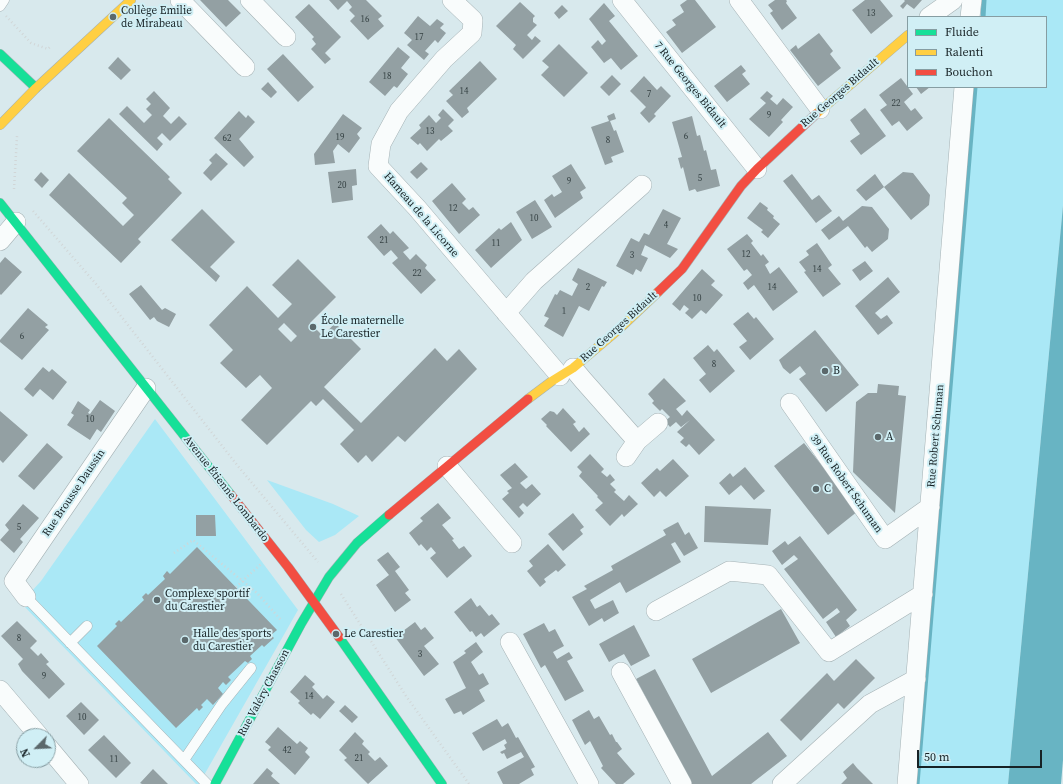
<!DOCTYPE html>
<meta charset="utf-8">
<style>
body{margin:0}
#map{position:relative;width:1063px;height:784px;overflow:hidden;background:#d8e9ed;font-family:"Source Serif 4",serif}
canvas{display:block}
.legend{position:absolute;left:907px;top:16px;width:140px;height:72px;box-sizing:border-box;background:#d0eff5;border:1px solid #869da2;margin:0;padding:5px 7px;list-style:none;font-size:12px;color:#172225}
.legend li{display:flex;align-items:center;gap:8px;height:20px}
.legend b{width:20px;border:1px solid #869da2}
.north{position:absolute;left:16px;top:728px;width:40px;height:40px;box-sizing:border-box;background:#d0eff5;border:1px solid #869da2;border-radius:50%;rotate:246deg;font-size:11px;font-weight:700;line-height:16px;text-align:center;color:#172225}
.north::after{content:'';display:block;margin:auto;width:14px;height:18px;background:#5b686b;clip-path:polygon(50% 0,100% 100%,50% 72%,0 100%)}
.scale{position:absolute;left:917px;top:750px;width:125px;height:18px;box-sizing:border-box;border:2px solid #172225;border-top:0;padding-left:5px;font-size:12px;line-height:14px;white-space:nowrap;color:#172225;-webkit-text-stroke:3px #d0eff5;paint-order:stroke}
</style>
<div id="map">
<canvas width="1063" height="784"></canvas>
<ul class="legend">
<li><b style="height:5px;background:#16e098"></b>Fluide</li>
<li><b style="height:5px;background:#ffcf43"></b>Ralenti</li>
<li><b style="height:5px;background:#f24e42"></b>Bouchon</li>
</ul>
<div class="north">N</div>
<div class="scale">50 m</div>
</div>
<script>
const ctx = document.querySelector('canvas').getContext('2d');
ctx.lineJoin = 'round';
function fill(path, color) { ctx.fillStyle = color; ctx.fill(path, 'evenodd'); }
const poly = rows => new Path2D(rows.map(r => 'M' + r).join(''));
function trace(path, color, width, dash) { ctx.strokeStyle = color; ctx.lineWidth = width; ctx.lineCap = dash ? 'butt' : 'round'; ctx.setLineDash(dash || []); ctx.stroke(path); }
function drawText(font, color, halo, rows, align = 'center') {
  ctx.font = font + ' "Source Serif 4",serif'; ctx.lineWidth = 4; ctx.setLineDash([]); ctx.textBaseline = 'middle'; ctx.strokeStyle = halo; ctx.fillStyle = color; for (const [text, x, y, turn = 0] of rows) {
    ctx.save(); ctx.translate(x, y); ctx.rotate((+turn || 0) * Math.PI / 180); ctx.textAlign = isNaN(turn) ? turn : align; if (halo) ctx.strokeText(text, 0, 0); ctx.fillText(text, 0, 0); ctx.restore();
  }
}
const green = poly([
 [983,0,1063,0,1063,206,1008,784,917,784,976,87,1046,87,1046,17,982,17],
 [155,419,298,610,199,784,196,784,21,603,41,581],
 [267,480,333,504,359,516,335,535,319,542,306,530]
]);
const water = poly([
 [1063,206,1063,760,1061,784,1008,784]
]);
const stream = poly([
 [983,17,984,0],
 [917,784,975,87]
]);
const building = poly([
 [200,0,228,0,241,13,226,27],
 [329,0,366,0,382,16,378,19,384,26,368,40,350,21,355,16,349,10,352,7,347,1,338,10],
 [687,0,695,0,716,27,682,53,666,32,676,25,672,20,684,12,680,5],
 [775,0,786,0,787,1,786,3,797,18,782,30,770,13,773,11,768,5],
 [865,0,880,0,893,16,871,34,852,10],
 [904,0,922,0,914,9,907,4,903,9,900,6,905,1],
 [520,2,535,16,533,18,533,22,537,25,527,35,532,40,535,36,541,41,523,59,513,49,516,45,496,26],
 [604,3,615,16,609,21,638,56,621,70,611,58,604,63,591,47,598,40,602,45,606,41,589,19],
 [309,4,341,37,325,53,331,59,325,64,311,49,316,44,312,39,314,37,295,17],
 [562,5,568,11,559,19,554,13],
 [418,16,430,26,437,19,444,24,440,28,446,33,438,43,435,40,425,51,429,54,424,60,407,45,412,40,404,33],
 [819,33,833,51,830,54,841,68,818,86,790,50,796,45,798,49],
 [559,44,588,73,564,97,541,75,549,67,542,61],
 [398,47,410,57,401,68,408,74,397,88,394,86,385,96,369,82],
 [283,54,314,87,298,102,267,69],
 [118,57,131,70,121,80,108,68],
 [480,61,497,79,467,108,469,112,462,118,446,101,453,95,449,91],
 [741,65,746,71,742,74,750,84,727,102,714,86],
 [612,75,621,84,609,96,600,87],
 [644,76,657,90,661,86,671,96,654,114,656,116,649,123,640,113,646,107,630,91],
 [901,78,913,94,904,102,911,111,915,108,923,118,907,131,899,121,892,126,880,110,887,105,879,95],
 [268,82,277,92,271,98,261,89],
 [916,87,930,87,921,94],
 [154,91,170,108,163,116,171,124,179,116,187,124,170,141,162,133,157,138,163,144,157,151,119,114,127,106,144,123,152,115,146,109,151,104,146,99],
 [767,91,773,96,770,99,777,105,783,98,793,107,781,120,783,122,769,137,749,119,766,103,760,98],
 [865,108,886,136,861,155,850,141,860,134,850,120],
 [443,109,454,120,448,126,453,131,441,141,439,139,427,151,420,143,418,145,410,138,421,128,419,125,429,115,436,123,441,118,438,115],
 [239,111,246,118,248,115,255,122,239,139,254,157,244,167,214,138],
 [614,113,616,119,610,121,614,131,616,130,624,152,611,157,613,162,605,165,591,127,609,121,607,116],
 [343,114,362,128,357,134,360,138,349,153,338,144,333,151,335,163,315,165,314,154],
 [692,116,697,136,700,135,704,151,706,150,711,170,716,169,720,186,697,192,695,189,689,191,683,167,681,169,678,158,682,157,672,122],
 [109,118,170,177,168,179,182,193,138,239,141,242,121,263,49,195,69,173,123,226,134,215,122,203,127,198,77,151],
 [216,153,228,164,211,181,203,173,212,163,209,160],
 [421,162,428,169,417,179,410,172],
 [571,164,586,188,580,192,583,198,555,218,544,200,552,194,554,197,562,192,552,176],
 [356,169,357,185,352,186,353,200,332,203,328,172],
 [41,172,49,180,42,188,34,180],
 [903,172,913,173,930,195,929,205,911,220,884,187],
 [792,174,812,200,819,195,832,211,816,223,783,181],
 [875,174,884,187,866,201,856,190],
 [452,183,466,199,462,203,469,210,473,207,480,215,459,234,432,201],
 [535,200,552,227,532,239,516,212],
 [760,202,768,208,767,210,774,216,773,218,780,224,768,238,761,232,763,230,747,218],
 [862,206,872,207,889,229,888,239,872,252,867,246,865,248,848,226,829,240,821,230,839,216,843,221],
 [202,209,235,242,210,267,220,276,216,282,171,240],
 [663,209,681,218,667,244,678,249,670,258,645,245,641,255,648,258,641,272,636,269,633,275,616,266,631,238,639,242,644,233,649,235],
 [511,222,522,240,491,268,475,250,499,228,501,230],
 [381,224,390,234,393,231,409,248,403,252,410,260,416,254,427,265,425,268,436,280,421,294,392,263,398,258,391,250,384,256,367,237],
 [747,234,753,241,751,243,761,256,763,254,769,262,765,265,770,274,779,267,798,292,773,311,754,285,748,290,743,283,752,275,747,269,744,271,727,249],
 [817,243,832,265,828,268,841,284,823,297,804,272,806,271,799,262,809,255,806,251],
 [5,257,22,272,1,295,0,294,0,263],
 [298,259,336,297,310,323,323,336,335,323,361,349,324,387,361,423,435,348,447,361,459,349,477,369,405,442,398,436,372,462,366,455,358,463,340,444,354,430,323,399,316,406,311,401,267,445,241,420,272,388,260,375,246,388,220,363,233,350,209,325,247,286,278,318,292,304,272,285],
 [284,323,297,336,291,342,278,329],
 [865,261,873,271,860,281,852,270],
 [578,268,607,282,604,287,602,286,589,311,579,306,563,337,544,326,549,318,544,316,555,294,557,295,560,290,572,296,578,284,572,280],
 [702,269,715,281,711,285,723,295,706,314,701,310,692,319,685,313,689,309,684,305,680,311,672,304],
 [888,277,900,292,875,313,881,319,887,315,893,323,878,335,855,306],
 [141,285,162,310,165,308,176,314,169,327,157,321,154,317,150,320,129,294],
 [28,308,48,325,45,327,49,330,22,360,0,342,0,340],
 [748,312,754,319,756,317,774,339,750,360,739,347,747,341,733,324],
 [815,330,859,385,826,412,799,379,806,374,800,366,790,374,783,368,779,360],
 [708,345,714,352,717,349,735,371,710,393,699,380,706,374,693,358],
 [43,367,49,372,52,369,67,382,53,400,40,389,33,397,24,389],
 [664,378,686,401,676,409,682,416,687,410,715,440,699,455,689,444,686,447,680,442,684,438,677,432,690,420,681,427,676,422,670,427,665,421,670,417,662,409,660,411,652,403,654,401,648,394],
 [878,384,899,386,898,395,906,396,895,513,853,472,856,402,868,393,877,393],
 [100,400,115,411,101,432,97,429,90,440,67,425,74,415,71,413,78,401,90,410,88,413,90,414],
 [563,408,576,422,573,424,579,432,584,427,590,434,571,452,546,426,547,425,541,419,550,411,554,412,557,415],
 [0,411,28,435,3,463,0,460],
 [47,443,63,457,34,490,18,476],
 [804,443,858,511,828,535,774,466],
 [590,454,604,469,601,472,607,477,610,474,615,480,610,484,616,490,614,492,624,501,629,495,638,504,624,517,622,514,610,526,595,510,603,503,597,497,598,496,579,476,582,472,577,467],
 [673,459,689,476,666,497,660,491,654,497,641,483,657,468,660,471],
 [515,463,528,477,520,483,526,489,532,484,541,494,527,507,523,503,519,507,524,513,519,518,502,499,509,493,507,491,512,488,500,475],
 [745,467,765,491,754,500,741,485,729,495,719,483,730,473,733,477],
 [438,503,451,518,442,525,454,539,452,540,459,549,464,546,472,556,447,578,430,558,436,553,431,547,427,551,421,544,419,546,409,533,423,521,420,518],
 [23,504,39,518,20,539,23,542,14,553,0,540,9,530,5,525],
 [705,506,771,509,768,545,704,542],
 [573,513,584,527,580,530,583,534,563,551,548,534],
 [196,515,215,515,216,536,196,536],
 [678,522,685,535,689,532,698,548,684,556,675,542,671,544,681,562,626,593,620,582,590,600,595,609,613,600,619,613,604,622,602,618,589,626,572,597,587,589,584,586,613,570,611,566,666,535,663,530],
 [800,536,857,610,846,620,850,626,836,637,826,622,840,612,837,608,823,619,784,569,798,559,794,555,782,565,772,551,785,541,788,545],
 [548,544,566,565,558,572,556,570,544,579,546,582,540,587,527,571,533,566,529,561],
 [197,547,277,630,271,635,274,638,264,647,262,645,250,656,252,659,248,663,245,661,228,677,231,680,226,685,223,682,218,688,223,694,213,705,207,699,201,705,203,707,199,711,197,708,176,728,97,646,117,626,115,624,119,620,121,622,144,600,142,597,146,593,148,595,165,579,163,576,167,571,170,574],
 [388,552,400,567,395,571,409,590,405,593,411,600,395,612,376,585,389,575,377,560],
 [471,598,477,607,480,605,489,616,492,614,500,624,484,637,481,633,476,637,472,631,470,632,454,612],
 [781,609,800,643,711,693,692,659],
 [17,621,37,641,30,648,38,656,41,653,49,662,46,664,65,684,49,699,22,671,18,664,23,659,1,636],
 [415,622,421,630,425,627,434,638,424,646,439,664,424,676,395,637],
 [544,623,549,632,555,629,564,646,553,652,557,659,569,652,573,658,567,661,584,691,565,701,545,665,541,668,523,634],
 [634,625,650,656,631,666,624,654,609,662,599,644],
 [476,642,483,652,471,662,479,675,483,673,489,684,479,690,485,701,463,715,461,711,454,714,445,699,466,688,453,662,466,653,464,651],
 [856,659,875,678,844,709,838,703,801,741,780,720,827,673,834,681],
 [655,669,712,776,768,732,787,756,751,784,692,784,636,679],
 [305,675,315,684,312,687,323,699,327,695,335,702,320,719,313,713,311,715,298,703,300,701,290,692],
 [81,702,99,720,84,735,66,716],
 [345,705,358,717,352,723,339,711],
 [589,710,594,719,599,716,610,735,612,734,616,742,617,742,622,749,617,753,635,774,623,784,616,784,601,768,603,766,590,741,585,745,572,720],
 [497,719,502,727,508,723,516,738,518,737,535,767,531,769,534,775,519,784,503,784,497,772,524,757,521,752,507,759,504,753,502,754,500,752,506,749,504,745,507,743,505,739,483,751,472,733],
 [278,727,297,744,300,741,308,748,305,752,310,757,295,775,268,750,271,747,265,742],
 [355,732,364,741,362,744,370,752,368,754,375,761,380,757,388,766,368,784,344,760,347,758,339,750],
 [104,735,131,763,116,778,88,750],
 [853,763,857,768,873,784,841,784,847,778,843,772],
 [267,768,273,773,271,776,280,784,253,784],
 [153,769,168,784,142,784,140,783]
]);
const path = poly([
 [6,16,31,43,48,49,50,47],
 [14,189,17,136],
 [33,211,96,284,237,465,318,562],
 [174,553,193,540,257,593,281,620],
 [236,587,262,563],
 [341,594,406,696,469,784]
]);
const lane = poly([
 [0,6,4,0],
 [26,597,207,784],
 [70,643,87,626],
 [184,760,222,704,251,668]
]);
const street = poly([
 [180,0,245,67],
 [250,0,286,37],
 [452,0,473,20,472,33,444,59,399,111,381,144,378,166,417,208,560,376],
 [622,0,757,169],
 [739,0,820,109],
 [929,17,953,0],
 [970,17,972,0],
 [0,241,16,222],
 [506,313,534,281,642,185],
 [573,368,583,380,637,441,658,423],
 [790,403,885,539,930,507],
 [626,457,637,441],
 [447,466,512,543],
 [26,597,14,581,146,388],
 [656,611,729,571,768,575,829,652,923,594],
 [510,642,589,784],
 [621,672,682,784],
 [0,690,39,736],
 [48,747,79,784],
 [782,784,870,704,916,679],
 [907,784,964,87]
]);
const fast = poly([
 [0,54,36,88],
 [0,203,231,495],
 [339,637,442,784],
 [215,784,301,624,329,577,357,543,389,515]
]);
const slow = poly([
 [816,114,908,35],
 [0,125,36,88,131,0],
 [528,399,552,381,573,368,618,330,658,292]
]);
const jam = poly([
 [658,292,682,269,741,186,757,169,816,114],
 [231,495,288,567,339,637],
 [389,515,528,399]
]);
const markers = [
 [113,17,4,"#5b686b"],
 [313,327,4,"#5b686b"],
 [825,371,4,"#5b686b"],
 [878,437,4,"#5b686b"],
 [816,489,4,"#5b686b"],
 [157,600,4,"#5b686b"],
 [336,634,4,"#5b686b"],
 [185,640,4,"#5b686b"]
];
const numberNames = [
 ["13",871,14],
 ["16",365,20],
 ["17",419,38],
 ["18",387,77],
 ["14",464,92],
 ["7",649,95],
 ["22",896,104],
 ["9",769,116],
 ["13",430,132],
 ["6",686,137],
 ["19",340,138],
 ["62",227,139],
 ["8",608,141],
 ["5",700,179],
 ["9",569,182],
 ["20",342,186],
 ["12",453,209],
 ["10",534,219],
 ["4",666,226],
 ["21",384,241],
 ["11",496,244],
 ["12",746,255],
 ["3",632,256],
 ["14",817,270],
 ["22",417,274],
 ["2",588,288],
 ["14",772,288],
 ["10",697,299],
 ["1",564,312],
 ["6",22,337],
 ["8",714,365],
 ["10",90,420],
 ["5",19,528],
 ["8",19,639],
 ["3",420,655],
 ["9",44,677],
 ["14",309,697],
 ["10",82,718],
 ["42",287,751],
 ["21",359,759],
 ["11",114,760]
];
const poiNames = [
 ["Collège Emilie",121,11],
 ["de Mirabeau",121,24],
 ["École maternelle",321,321],
 ["Le Carestier",321,334],
 ["B",833,371],
 ["A",886,437],
 ["C",824,489],
 ["Complexe sportif",165,594],
 ["du Carestier",165,607],
 ["Halle des sports",193,634],
 ["du Carestier",193,647],
 ["Le Carestier",344,634]
];
const streetNames = [
 ["7 Rue Georges Bidault",690,85,51],
 ["Rue Georges Bidault",840,93,-41],
 ["Hameau de la Licorne",421,215,49],
 ["Rue Georges Bidault",619,327,-42],
 ["Rue Robert Schuman",936,436,-85],
 ["39 Rue Robert Schuman",846,484,55],
 ["Avenue Étienne Lombardo",226,489,52],
 ["Rue Brousse Daussin",74,493,-56],
 ["Rue Valéry Chasson",264,693,-62]
];
fill(green, '#aae8f6');
fill(water, '#68b4c3');
trace(stream, '#68b4c3', 5);
fill(building, '#93a0a3');
trace(lane, '#a4b1b4', 11);
trace(street, '#a4b1b4', 20);
trace(fast, '#a4b1b4', 10);
trace(slow, '#a4b1b4', 10);
trace(jam, '#a4b1b4', 10);
trace(path, '#d1d6d7', 2.5, [1, 3]);
trace(lane, '#f9fcfc', 10);
trace(street, '#f9fcfc', 19);
trace(fast, '#16e098', 9);
trace(slow, '#ffcf43', 9);
trace(jam, '#f24e42', 9);
for (const [x, y, r, color] of markers) { const dot = new Path2D(); dot.arc(x, y, r, 0, 2 * Math.PI); ctx.fillStyle = color; ctx.fill(dot); trace(dot, '#d0eff5', 1.5); }
drawText('9px', '#364244', null, numberNames);
drawText('11px', '#172225', '#d0eff5', poiNames, 'left');
drawText('11px', '#172225', '#d0eff5', streetNames);
</script>
